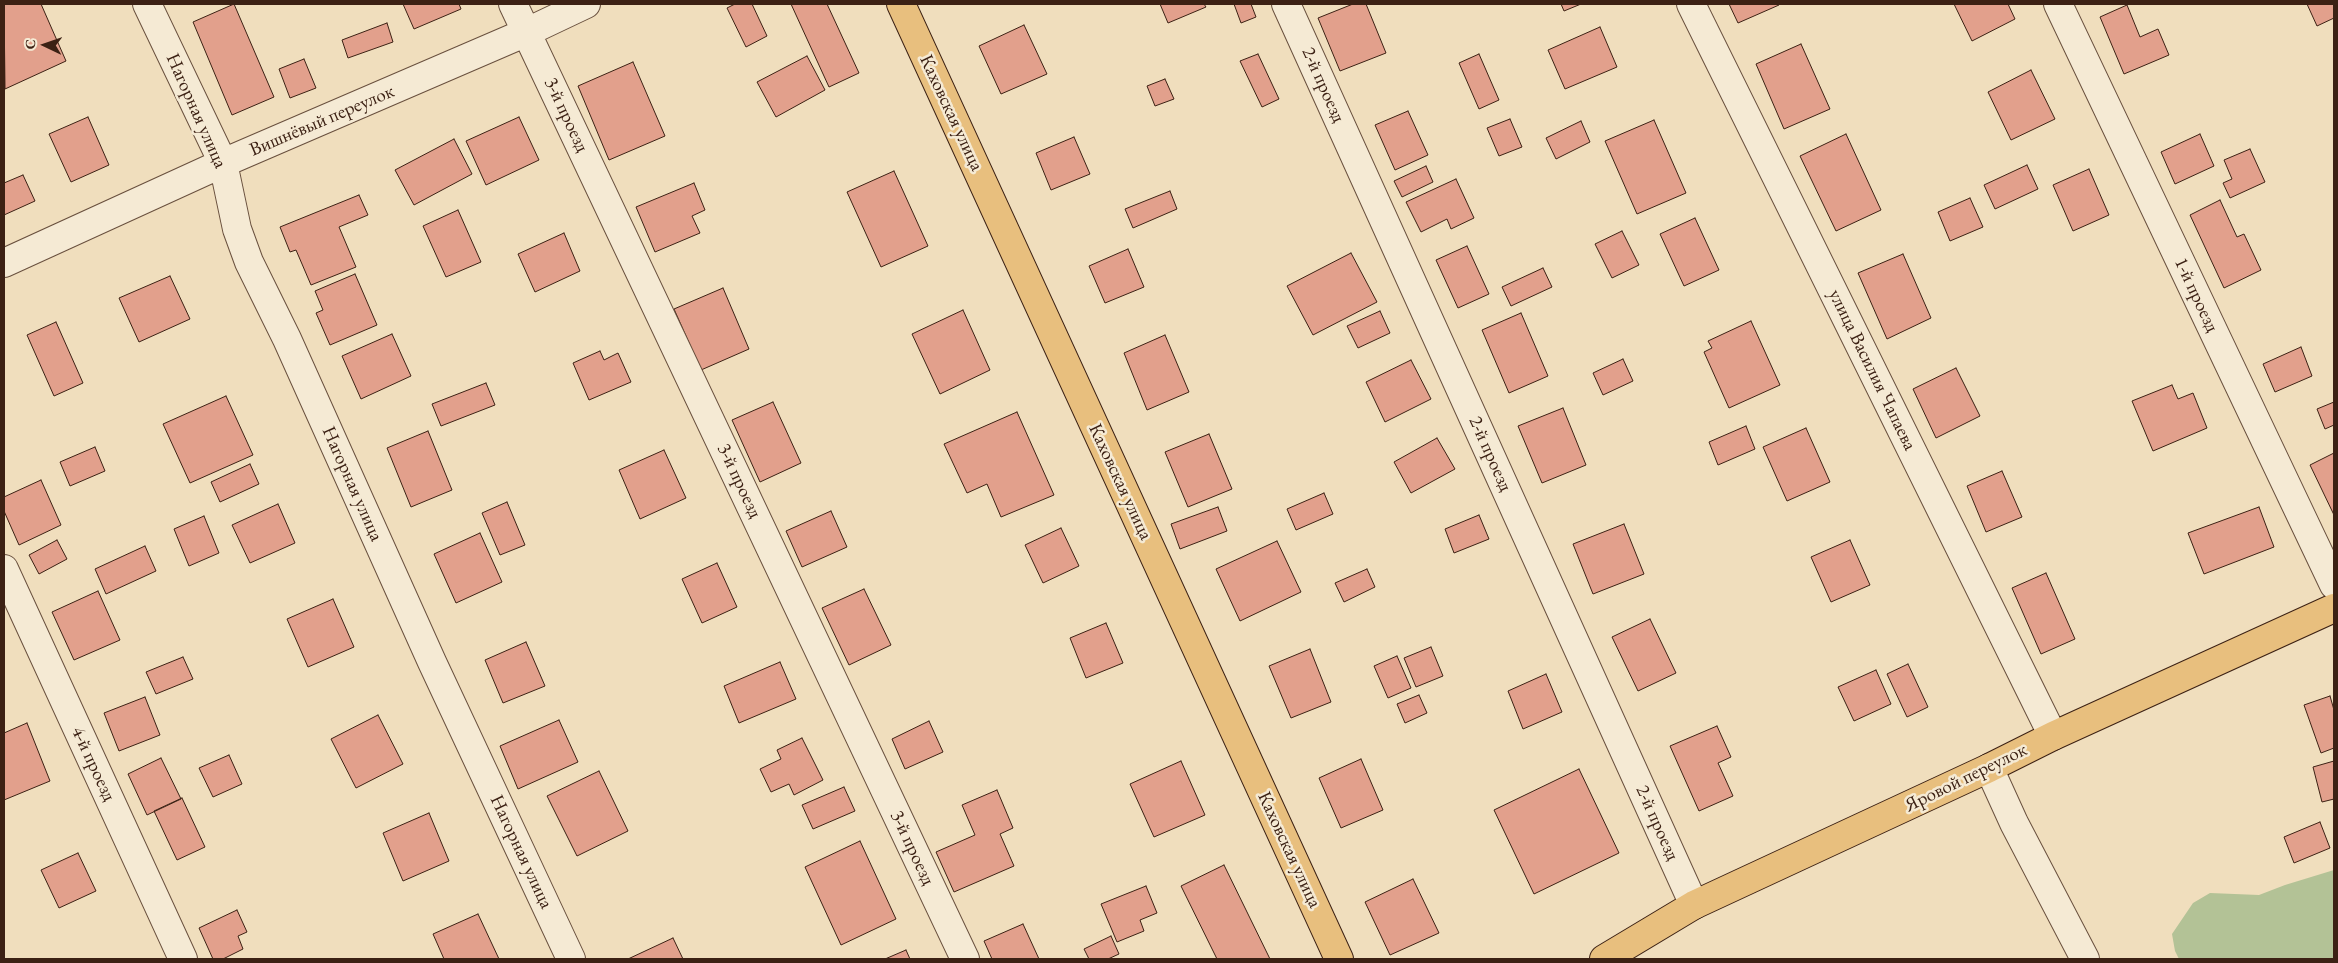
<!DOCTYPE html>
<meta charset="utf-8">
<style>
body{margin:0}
#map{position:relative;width:2338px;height:963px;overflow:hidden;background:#f0debd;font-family:"EB Garamond",serif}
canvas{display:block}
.frame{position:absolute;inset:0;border:5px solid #3c2114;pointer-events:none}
.north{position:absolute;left:20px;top:20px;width:50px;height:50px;-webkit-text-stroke:4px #f5ead4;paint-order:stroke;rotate:273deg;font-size:14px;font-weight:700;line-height:20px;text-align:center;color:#3c2114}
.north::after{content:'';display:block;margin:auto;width:18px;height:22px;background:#3c2114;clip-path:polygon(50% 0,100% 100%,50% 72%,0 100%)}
</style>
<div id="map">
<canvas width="2338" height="963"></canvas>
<div class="frame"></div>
<div class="north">С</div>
</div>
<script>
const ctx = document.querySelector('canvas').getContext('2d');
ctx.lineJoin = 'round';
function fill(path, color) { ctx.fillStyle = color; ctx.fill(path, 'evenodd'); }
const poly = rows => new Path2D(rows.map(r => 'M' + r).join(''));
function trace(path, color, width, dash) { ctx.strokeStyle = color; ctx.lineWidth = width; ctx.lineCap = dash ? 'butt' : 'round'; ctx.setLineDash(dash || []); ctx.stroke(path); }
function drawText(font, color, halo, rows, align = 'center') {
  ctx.font = font + ' "EB Garamond",serif'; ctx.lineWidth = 5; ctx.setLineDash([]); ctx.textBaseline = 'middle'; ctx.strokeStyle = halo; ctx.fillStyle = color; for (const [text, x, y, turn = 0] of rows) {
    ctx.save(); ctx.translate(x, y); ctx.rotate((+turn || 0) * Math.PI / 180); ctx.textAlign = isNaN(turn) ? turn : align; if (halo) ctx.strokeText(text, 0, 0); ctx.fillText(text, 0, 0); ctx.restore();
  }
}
const green = poly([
 [2334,870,2334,959,2179,959,2175,951,2172,934,2193,903,2210,893,2259,895,2285,885]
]);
const building = poly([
 [4,4,41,4,66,61,5,89,4,4],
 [234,4,274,97,232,115,193,22,234,4],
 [403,4,459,4,461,9,414,29,403,4],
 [735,4,752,4,767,36,746,47,727,8,735,4],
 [791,4,827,4,859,73,829,87,791,4],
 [1160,4,1204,4,1206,7,1168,23,1160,4],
 [1234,4,1251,4,1256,17,1241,23,1234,4],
 [1353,4,1366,4,1386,53,1340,71,1318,18,1353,4],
 [1561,4,1581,4,1564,11,1561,4],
 [1729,4,1778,4,1779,5,1738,23,1729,4],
 [1954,4,2008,4,2015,19,1972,41,1954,4],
 [2307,4,2334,4,2334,18,2317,26,2307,4],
 [2127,5,2140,37,2158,29,2169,55,2124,74,2100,17,2127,5],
 [387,23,393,42,348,58,342,40,387,23],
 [1024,25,1047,74,1001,94,979,46,1024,25],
 [1600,27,1617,67,1565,89,1548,50,1600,27],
 [1801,44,1830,109,1784,129,1756,64,1801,44],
 [1258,54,1279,99,1262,107,1240,61,1258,54],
 [1479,54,1499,100,1479,109,1459,63,1479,54],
 [807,56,825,90,776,117,757,82,807,56],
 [304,59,316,88,290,98,279,69,304,59],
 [633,62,665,136,609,160,578,86,633,62],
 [2031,70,2055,119,2011,140,1988,92,2031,70],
 [1165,79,1174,99,1155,106,1147,86,1165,79],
 [1408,111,1428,155,1395,170,1375,125,1408,111],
 [88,117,109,165,71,182,49,134,88,117],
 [519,117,539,160,486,185,466,141,519,117],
 [1510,119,1522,147,1499,156,1487,128,1510,119],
 [1654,120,1686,193,1637,214,1605,141,1654,120],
 [1581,121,1590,142,1556,159,1546,138,1581,121],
 [1846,134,1881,210,1836,231,1800,156,1846,134],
 [2200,134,2214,166,2175,184,2161,152,2200,134],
 [1074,137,1090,174,1051,190,1036,153,1074,137],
 [454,139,472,174,414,205,395,170,454,139],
 [2250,149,2265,182,2230,198,2223,183,2232,179,2224,160,2250,149],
 [2027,165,2038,189,1995,209,1984,185,2027,165],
 [1426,166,1433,182,1402,197,1394,181,1426,166],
 [2089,169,2109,215,2073,231,2053,185,2089,169],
 [894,171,928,246,881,267,847,192,894,171],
 [23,175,35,201,4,215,4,183,23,175],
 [1456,179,1474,218,1451,229,1447,219,1421,232,1406,202,1456,179],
 [694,183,705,210,692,216,700,233,655,252,636,207,694,183],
 [1170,191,1177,209,1133,228,1125,209,1170,191],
 [359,195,368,215,339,227,356,267,311,285,296,250,290,252,280,227,359,195],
 [1970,198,1983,227,1950,241,1938,212,1970,198],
 [2220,200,2237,237,2244,234,2261,270,2224,288,2190,215,2220,200],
 [458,210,481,262,446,277,423,226,458,210],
 [1695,218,1719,270,1684,286,1660,234,1695,218],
 [1622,231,1639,265,1612,278,1595,244,1622,231],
 [564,233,580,271,535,292,518,254,564,233],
 [1467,246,1489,294,1458,308,1436,260,1467,246],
 [1128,249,1144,287,1105,303,1089,266,1128,249],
 [1351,253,1377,302,1313,335,1287,286,1351,253],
 [1903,254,1931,318,1887,339,1858,273,1903,254],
 [1543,268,1552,287,1511,306,1502,287,1543,268],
 [355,274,377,325,330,345,316,313,323,310,315,291,355,274],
 [170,276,190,319,139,342,119,298,170,276],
 [723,288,749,349,701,370,674,309,723,288],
 [963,310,990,370,940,394,912,334,963,310],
 [1380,311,1390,333,1358,348,1347,326,1380,311],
 [1521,313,1548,376,1509,393,1482,330,1521,313],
 [1751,321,1780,385,1729,408,1704,352,1712,348,1708,341,1751,321],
 [56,322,83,383,54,396,27,335,56,322],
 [392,334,411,376,361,399,342,356,392,334],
 [1165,335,1189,392,1147,410,1124,353,1165,335],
 [2301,347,2312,376,2275,392,2263,364,2301,347],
 [600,351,604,360,618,353,631,382,589,400,573,363,600,351],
 [1623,359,1633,381,1603,395,1593,373,1623,359],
 [1411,360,1431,399,1385,422,1366,382,1411,360],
 [1956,368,1980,416,1936,438,1913,389,1956,368],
 [486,383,495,405,441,426,432,404,486,383],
 [2172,385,2178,399,2193,393,2207,428,2153,451,2132,401,2172,385],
 [226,396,253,455,190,483,163,424,226,396],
 [773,402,801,463,760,482,732,420,773,402],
 [2334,402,2334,425,2325,429,2317,409,2334,402],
 [1563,408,1586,465,1542,483,1518,426,1563,408],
 [1017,412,1054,495,1001,517,987,484,967,493,944,444,1017,412],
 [1746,426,1755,449,1718,465,1709,442,1746,426],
 [1806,428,1830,482,1787,501,1763,447,1806,428],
 [428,431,452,490,411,507,387,448,428,431],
 [1209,434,1232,489,1188,507,1165,452,1209,434],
 [1437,438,1455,469,1411,493,1394,462,1437,438],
 [95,447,105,471,70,486,60,462,95,447],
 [664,450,686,498,640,519,619,470,664,450],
 [2334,453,2334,515,2310,465,2334,453],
 [250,464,259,484,220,502,211,482,250,464],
 [2002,471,2022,517,1986,532,1967,486,2002,471],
 [41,480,61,525,19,545,4,511,4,497,41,480],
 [1324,493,1333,514,1296,530,1287,509,1324,493],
 [507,502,525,545,500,555,482,513,507,502],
 [278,504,295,543,250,563,232,525,278,504],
 [1218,507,1227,531,1180,549,1171,524,1218,507],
 [2259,507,2274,547,2204,574,2188,533,2259,507],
 [831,511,847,547,802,567,786,531,831,511],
 [1479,515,1489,539,1454,553,1445,529,1479,515],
 [204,516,219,553,189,566,174,529,204,516],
 [1624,524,1644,574,1593,594,1573,544,1624,524],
 [1061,528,1079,566,1043,583,1025,545,1061,528],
 [480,533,502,582,456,603,434,554,480,533],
 [57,540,67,559,39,574,29,555,57,540],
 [1850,540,1870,585,1831,602,1811,557,1850,540],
 [1277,541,1301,592,1240,621,1216,569,1277,541],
 [145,546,156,571,106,594,95,569,145,546],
 [717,563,737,607,702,623,682,579,717,563],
 [1367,569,1375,587,1344,602,1335,583,1367,569],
 [2046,573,2075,639,2041,654,2012,588,2046,573],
 [864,589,891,645,849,665,822,608,864,589],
 [98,591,120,640,74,660,52,612,98,591],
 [333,599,354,647,308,667,287,619,333,599],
 [1650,619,1676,673,1638,691,1612,637,1650,619],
 [1106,623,1123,663,1086,678,1070,638,1106,623],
 [526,642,545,686,503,703,485,660,526,642],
 [1431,647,1443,676,1416,687,1404,658,1431,647],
 [1310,649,1331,702,1291,718,1269,666,1310,649],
 [1397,656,1411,688,1388,698,1374,666,1397,656],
 [183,657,193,679,156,694,146,672,183,657],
 [780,662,796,699,739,723,724,686,780,662],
 [1908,664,1928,707,1907,717,1887,674,1908,664],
 [1876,670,1891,704,1854,721,1838,687,1876,670],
 [1546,674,1562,712,1523,729,1508,691,1546,674],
 [1419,695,1427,713,1405,723,1397,704,1419,695],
 [2330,696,2334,710,2334,748,2321,753,2304,705,2330,696],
 [145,697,160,735,119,751,104,713,145,697],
 [378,715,403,764,356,788,331,739,378,715],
 [559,720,578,762,518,789,500,746,559,720],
 [929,721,943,752,905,769,892,739,929,721],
 [27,723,50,781,4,800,4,733,27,723],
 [1717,726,1731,757,1718,763,1733,796,1699,811,1670,746,1717,726],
 [802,738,823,780,794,795,789,784,771,792,760,769,781,759,777,750,802,738],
 [229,755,242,784,213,797,199,768,229,755],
 [161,758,181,799,147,815,128,774,161,758],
 [1361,759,1383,810,1341,828,1319,778,1361,759],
 [1181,761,1205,815,1154,837,1130,784,1181,761],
 [2334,761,2334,799,2322,802,2313,767,2334,761],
 [1579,769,1619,853,1534,894,1494,810,1579,769],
 [599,771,628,831,577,856,547,796,599,771],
 [844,787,855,811,813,829,802,805,844,787],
 [997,790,1013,828,1000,834,1014,866,954,892,936,852,975,835,962,805,997,790],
 [182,798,205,847,177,860,154,811,182,798],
 [429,813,449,861,403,881,383,833,429,813],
 [2320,822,2330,848,2294,863,2284,837,2320,822],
 [860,841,896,919,841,945,805,867,860,841],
 [78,853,96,891,59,908,41,870,78,853],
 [1224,865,1270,959,1217,959,1181,886,1224,865],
 [1413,879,1439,933,1390,955,1365,902,1413,879],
 [1146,886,1157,913,1140,920,1144,931,1117,942,1101,904,1146,886],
 [237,910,247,932,238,936,243,949,223,959,213,959,199,928,237,910],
 [478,914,499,959,444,959,433,934,478,914],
 [1023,924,1039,959,992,959,984,941,1023,924],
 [1111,936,1119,954,1108,959,1089,959,1084,949,1111,936],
 [673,938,683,959,628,959,673,938],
 [906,950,910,959,885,959,906,950]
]);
const minor = poly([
 [147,4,223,163,237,229,249,262,287,339,432,662,571,959],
 [513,4,965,959],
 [1286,4,1694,905],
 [1691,4,2053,736],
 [2058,4,2334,585],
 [4,263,223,163,527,32,586,4],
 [4,569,183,959],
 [1989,768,2014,823,2085,959]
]);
const major = poly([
 [901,4,1339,959],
 [1604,959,1694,905,1989,768,2053,736,2334,608]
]);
const streetNames = [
 ["2-й проезд",1323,85,66],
 ["Нагорная улица",196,111,66],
 ["Каховская улица",951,113,65],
 ["3-й проезд",566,115,65],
 ["Вишнёвый переулок",322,121,-23],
 ["1-й проезд",2196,295,65],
 ["улица Василия Чапаева",1872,370,64],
 ["2-й проезд",1490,454,66],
 ["3-й проезд",739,481,65],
 ["Каховская улица",1120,482,65],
 ["Нагорная улица",352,484,66],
 ["4-й проезд",93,764,65],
 ["Яровой переулок",1966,778,-26],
 ["2-й проезд",1657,823,66],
 ["3-й проезд",912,848,65],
 ["Каховская улица",1289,850,65],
 ["Нагорная улица",521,852,65]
];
fill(green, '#b3c296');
fill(building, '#e2a08c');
trace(building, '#3c2114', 1);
trace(minor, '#69503e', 30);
trace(major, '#3c2114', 30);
trace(minor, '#f5ead4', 28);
trace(major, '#e8bf7e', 28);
drawText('19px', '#3c2114', '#f5ead4', streetNames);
</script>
